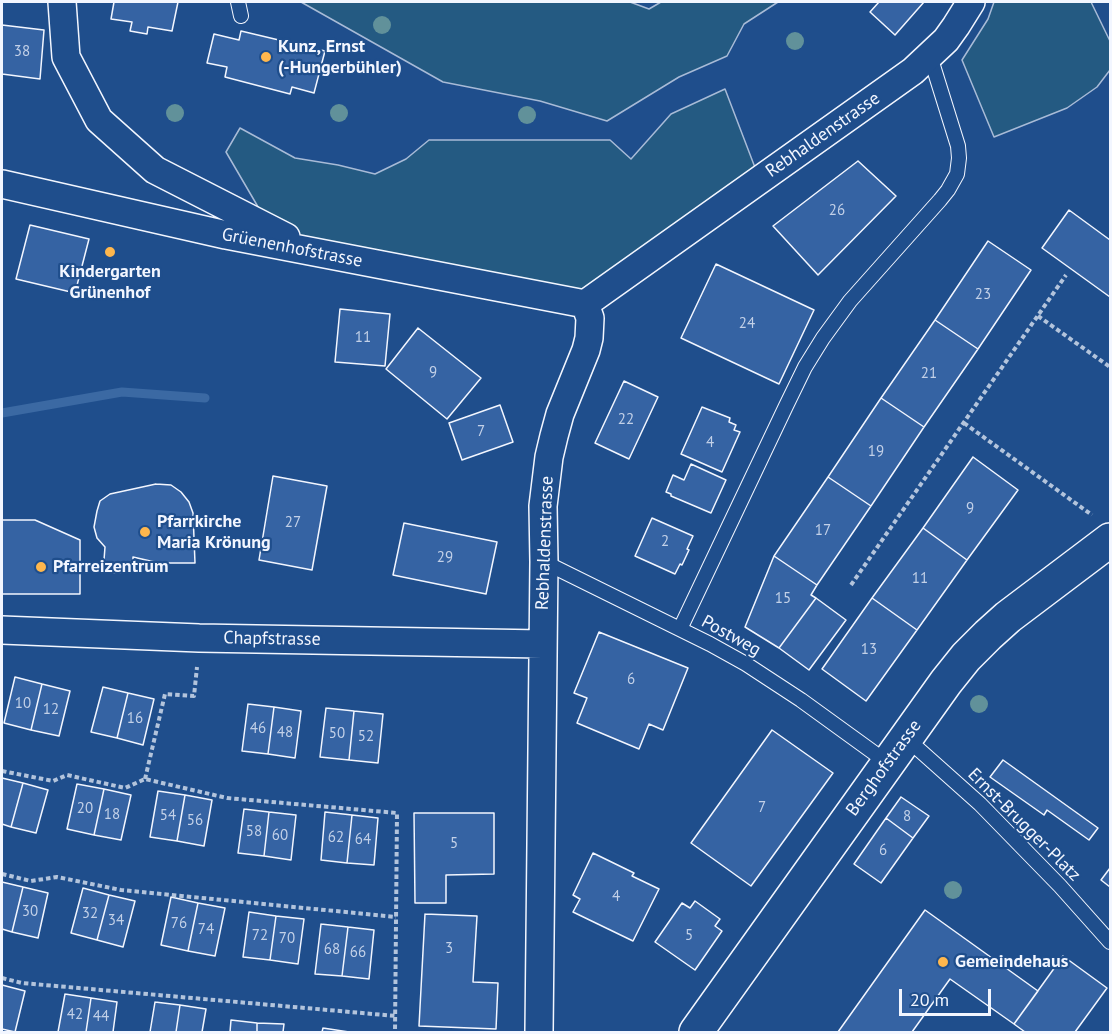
<!DOCTYPE html>
<meta charset="utf-8">
<style>
body{margin:0}
#map{position:relative;width:1112px;height:1034px;overflow:hidden;background:#1f4e8c;font-family:"PT Sans",sans-serif}
canvas{display:block}
.frame{position:absolute;inset:0;border:3px solid #f2f6ff;pointer-events:none}
.scale{position:absolute;left:899px;top:989px;width:92px;height:27px;box-sizing:border-box;border:3px solid #f2f6ff;border-top:0;padding-left:8px;font-size:18px;line-height:21px;white-space:nowrap;color:#f2f6ff;-webkit-text-stroke:4px #1f4e8c;paint-order:stroke}
</style>
<div id="map">
<canvas width="1112" height="1034"></canvas>
<div class="frame"></div>
<div class="scale">20 m</div>
</div>
<script>
const ctx = document.querySelector('canvas').getContext('2d');
ctx.lineJoin = 'round';
function fill(path, color) { ctx.fillStyle = color; ctx.fill(path, 'evenodd'); }
const poly = rows => new Path2D(rows.map(r => 'M' + r).join(''));
function trace(path, color, width, dash) { ctx.strokeStyle = color; ctx.lineWidth = width; ctx.lineCap = dash ? 'butt' : 'round'; ctx.setLineDash(dash || []); ctx.stroke(path); }
function drawText(font, color, halo, rows, align = 'center') {
  ctx.font = font + ' "PT Sans",sans-serif'; ctx.lineWidth = 4.5; ctx.setLineDash([]); ctx.textBaseline = 'middle'; ctx.strokeStyle = halo; ctx.fillStyle = color; for (const [text, x, y, turn = 0] of rows) {
    ctx.save(); ctx.translate(x, y); ctx.rotate((+turn || 0) * Math.PI / 180); ctx.textAlign = isNaN(turn) ? turn : align; if (halo) ctx.strokeText(text, 0, 0); ctx.fillText(text, 0, 0); ctx.restore();
  }
}
const green = poly([
 [301,2,630,2,649,9,661,2,778,2,744,24,727,56,679,77,607,121,540,101,443,82,301,2],
 [994,2,1091,2,1110,41,1110,70,1097,87,1067,108,994,137,962,60,988,19,994,2],
 [725,89,759,178,585,304,316,253,261,212,226,152,240,128,295,158,338,165,375,174,406,159,429,140,610,140,631,159,671,114,725,89]
]);
const stream = poly([
 [2,413,122,392,205,398]
]);
const building = poly([
 [114,2,178,2,172,31,148,27,147,34,130,31,132,22,111,19,114,2],
 [879,2,924,2,895,35,870,12,879,2],
 [2,25,44,30,40,79,2,74,2,25],
 [241,31,325,51,314,93,292,87,290,94,225,77,227,67,207,63,214,34,239,40,241,31],
 [858,161,896,196,818,275,773,226,858,161],
 [1069,210,1110,240,1110,297,1042,248,1069,210],
 [30,225,89,239,75,293,16,279,30,225],
 [988,241,1031,270,978,349,935,320,988,241],
 [716,264,814,310,779,384,681,338,716,264],
 [340,309,390,314,385,366,335,362,340,309],
 [935,320,978,349,924,427,881,398,935,320],
 [418,328,481,378,447,419,386,369,418,328],
 [624,381,658,397,629,459,595,443,624,381],
 [881,398,924,427,871,506,828,477,881,398],
 [500,405,513,442,462,460,449,423,500,405],
 [702,407,730,418,729,422,736,425,734,430,740,432,722,472,681,454,702,407],
 [973,457,1018,490,967,560,923,528,973,457],
 [691,464,726,480,711,513,671,496,671,494,666,492,673,475,684,480,691,464],
 [273,476,327,486,312,570,259,560,273,476],
 [828,477,871,506,817,585,774,556,828,477],
 [156,484,171,485,181,492,189,502,193,513,195,563,159,563,133,557,133,572,103,573,105,547,97,538,94,527,97,511,100,501,110,494,156,484],
 [652,518,693,536,687,549,689,550,682,565,680,564,675,574,635,556,652,518],
 [2,520,35,520,80,540,80,594,2,594,2,520],
 [404,523,497,542,486,594,393,575,404,523],
 [923,528,967,560,917,630,872,598,923,528],
 [774,556,817,585,811,595,816,598,779,648,745,627,774,556],
 [816,598,846,620,809,670,779,648,816,598],
 [872,598,917,630,866,701,822,669,872,598],
 [599,632,688,668,663,730,649,724,639,749,577,723,587,698,574,693,599,632],
 [15,677,42,684,31,730,4,723,15,677],
 [42,684,70,691,59,736,31,730,42,684],
 [103,687,128,693,117,738,91,732,103,687],
 [128,693,154,699,143,745,117,738,128,693],
 [248,704,274,707,268,754,242,751,248,704],
 [274,707,301,711,295,758,268,754,274,707],
 [326,708,354,711,349,760,320,757,326,708],
 [354,711,383,714,378,763,349,760,354,711],
 [772,730,833,773,751,886,691,843,772,730],
 [1003,760,1098,828,1089,840,1047,810,1044,815,990,777,1003,760],
 [2,778,23,783,11,827,2,824,2,778],
 [23,783,48,790,36,833,11,827,23,783],
 [77,784,104,789,94,835,67,829,77,784],
 [104,789,131,795,121,840,94,835,104,789],
 [158,791,185,795,177,841,150,837,158,791],
 [185,795,212,800,204,846,177,841,185,795],
 [901,797,929,816,913,838,886,818,901,797],
 [244,809,269,812,264,856,238,853,244,809],
 [269,812,296,815,291,860,264,856,269,812],
 [325,812,352,815,347,863,321,860,325,812],
 [414,813,494,813,494,874,446,875,446,903,415,903,414,813],
 [352,815,378,818,374,865,347,863,352,815],
 [886,818,913,838,881,883,854,864,886,818],
 [593,853,634,873,632,876,659,889,633,941,573,912,580,899,573,895,593,853],
 [1110,868,1110,887,1101,880,1110,868],
 [2,882,23,887,12,932,2,929,2,882],
 [23,887,48,893,38,938,12,932,23,887],
 [83,888,109,895,97,940,71,933,83,888],
 [109,895,135,901,123,947,97,940,109,895],
 [171,897,198,903,188,951,161,945,171,897],
 [695,901,720,919,715,926,722,931,695,970,655,942,682,903,690,908,695,901],
 [198,903,225,908,215,956,188,951,198,903],
 [925,910,1038,991,1014,1024,950,979,912,1032,838,1032,925,910],
 [249,912,276,916,270,960,243,957,249,912],
 [425,914,477,916,473,982,498,983,496,1029,419,1026,425,914],
 [276,916,304,919,298,964,270,960,276,916],
 [321,924,348,927,342,976,315,974,321,924],
 [348,927,374,930,369,979,342,976,348,927],
 [1063,956,1107,988,1075,1032,1025,1032,1014,1024,1063,956],
 [2,985,25,991,15,1032,2,1029,2,985],
 [65,994,91,998,86,1032,58,1032,65,994],
 [91,998,117,1002,113,1032,86,1032,91,998],
 [155,1002,180,1005,176,1032,150,1032,155,1002],
 [180,1005,206,1009,202,1032,176,1032,180,1005],
 [231,1020,257,1023,257,1032,230,1032,231,1020],
 [257,1023,284,1024,283,1032,257,1032,257,1023],
 [323,1028,349,1032,322,1032,323,1028]
]);
const path = poly([
 [1038,316,1110,367],
 [964,423,1092,515],
 [851,585,1066,275],
 [2,771,53,781,67,775,125,788,145,779,227,798,397,813,395,1032],
 [145,779,165,694,194,696,197,667],
 [2,874,31,881,57,877,121,890,396,917],
 [2,978,22,983,396,1016]
]);
const service = poly([
 [238,2,241,16],
 [544,562,710,644,746,664,801,700,888,763],
 [680,629,786,406,805,367,823,338,850,301,940,200,948,190,957,174,959,158,958,146,930,56],
 [906,738,980,804,1060,886,1110,942]
]);
const minor = poly([
 [62,2,66,57,99,120,155,170,286,237],
 [2,184,226,235,585,304],
 [585,304,913,71,946,40,956,26,971,2],
 [2,630,199,638,542,644],
 [539,1032,544,562,543,506,549,457,554,436,560,414,586,350,589,338,590,318,585,304]
]);
const tertiary = poly([
 [696,1032,946,682,966,657,988,635,1008,617,1110,540]
]);
const trees = [
 [382,25],
 [795,41],
 [175,113],
 [339,113],
 [527,115],
 [979,704],
 [953,890]
];
const markers = [
 [266,57,6,"#ffb74d"],
 [110,252,6,"#ffb74d"],
 [145,532,6,"#ffb74d"],
 [41,567,6,"#ffb74d"],
 [943,962,6,"#ffb74d"]
];
const numberNames = [
 ["38",22,52],
 ["26",837,211],
 ["23",983,295],
 ["24",747,324],
 ["11",363,338],
 ["9",433,373],
 ["21",929,374],
 ["22",626,420],
 ["7",481,432],
 ["4",710,443],
 ["19",876,452],
 ["9",970,509],
 ["27",293,523],
 ["17",823,531],
 ["2",665,542],
 ["29",445,558],
 ["11",920,579],
 ["15",783,599],
 ["13",869,650],
 ["6",631,680],
 ["10",23,704],
 ["12",51,710],
 ["16",135,719],
 ["46",258,729],
 ["48",285,733],
 ["50",337,734],
 ["52",366,737],
 ["7",762,808],
 ["20",85,809],
 ["18",112,815],
 ["54",168,816],
 ["8",907,817],
 ["56",195,821],
 ["58",254,832],
 ["60",280,836],
 ["62",336,838],
 ["64",363,840],
 ["5",454,844],
 ["6",883,851],
 ["4",616,897],
 ["30",30,912],
 ["32",90,914],
 ["34",116,921],
 ["76",179,924],
 ["74",206,930],
 ["72",260,936],
 ["5",689,936],
 ["70",287,939],
 ["3",449,949],
 ["68",332,950],
 ["66",358,953],
 ["42",75,1015],
 ["44",101,1017]
];
const poiNames = [
 ["Kunz, Ernst",278,47],
 ["(-Hungerbühler)",278,68],
 ["Kindergarten",110,272,"center"],
 ["Grünenhof",110,293,"center"],
 ["Pfarrkirche",157,522],
 ["Maria Krönung",157,543],
 ["Pfarreizentrum",53,567],
 ["Gemeindehaus",955,962]
];
const streetNames = [
 ["Rebhaldenstrasse",823,135,-35],
 ["Grüenenhofstrasse",292,248,11],
 ["Rebhaldenstrasse",545,543,-88],
 ["Postweg",731,636,29],
 ["Chapfstrasse",272,639,1],
 ["Berghofstrasse",884,768,-54],
 ["Ernst-Brugger-Platz",1024,825,45]
];
fill(green, '#245a82');
trace(green, '#a8bbd7', 1.5);
trace(stream, '#3b69a3', 9);
fill(building, '#3563a3');
trace(building, '#f2f6ff', 1.5);
trace(service, '#f2f6ff', 16);
trace(minor, '#f2f6ff', 30);
trace(tertiary, '#f2f6ff', 36);
trace(path, '#b3c4dc', 4, [4.5, 3]);
trace(service, '#1f4e8c', 14);
trace(minor, '#1f4e8c', 27);
trace(tertiary, '#1f4e8c', 33);
ctx.fillStyle = '#61919a';
for (const [x, y] of trees) { ctx.beginPath(); ctx.arc(x, y, 9, 0, 2 * Math.PI); ctx.fill(); }
for (const [x, y, r, color] of markers) { const dot = new Path2D(); dot.arc(x, y, r, 0, 2 * Math.PI); ctx.fillStyle = color; ctx.fill(dot); trace(dot, '#1f4e8c', 2); }
drawText('15px', '#c3d1e8', null, numberNames);
drawText('bold 18px', '#f2f6ff', '#1f4e8c', poiNames, 'left');
drawText('18px', '#f2f6ff', '#1f4e8c', streetNames);
</script>
